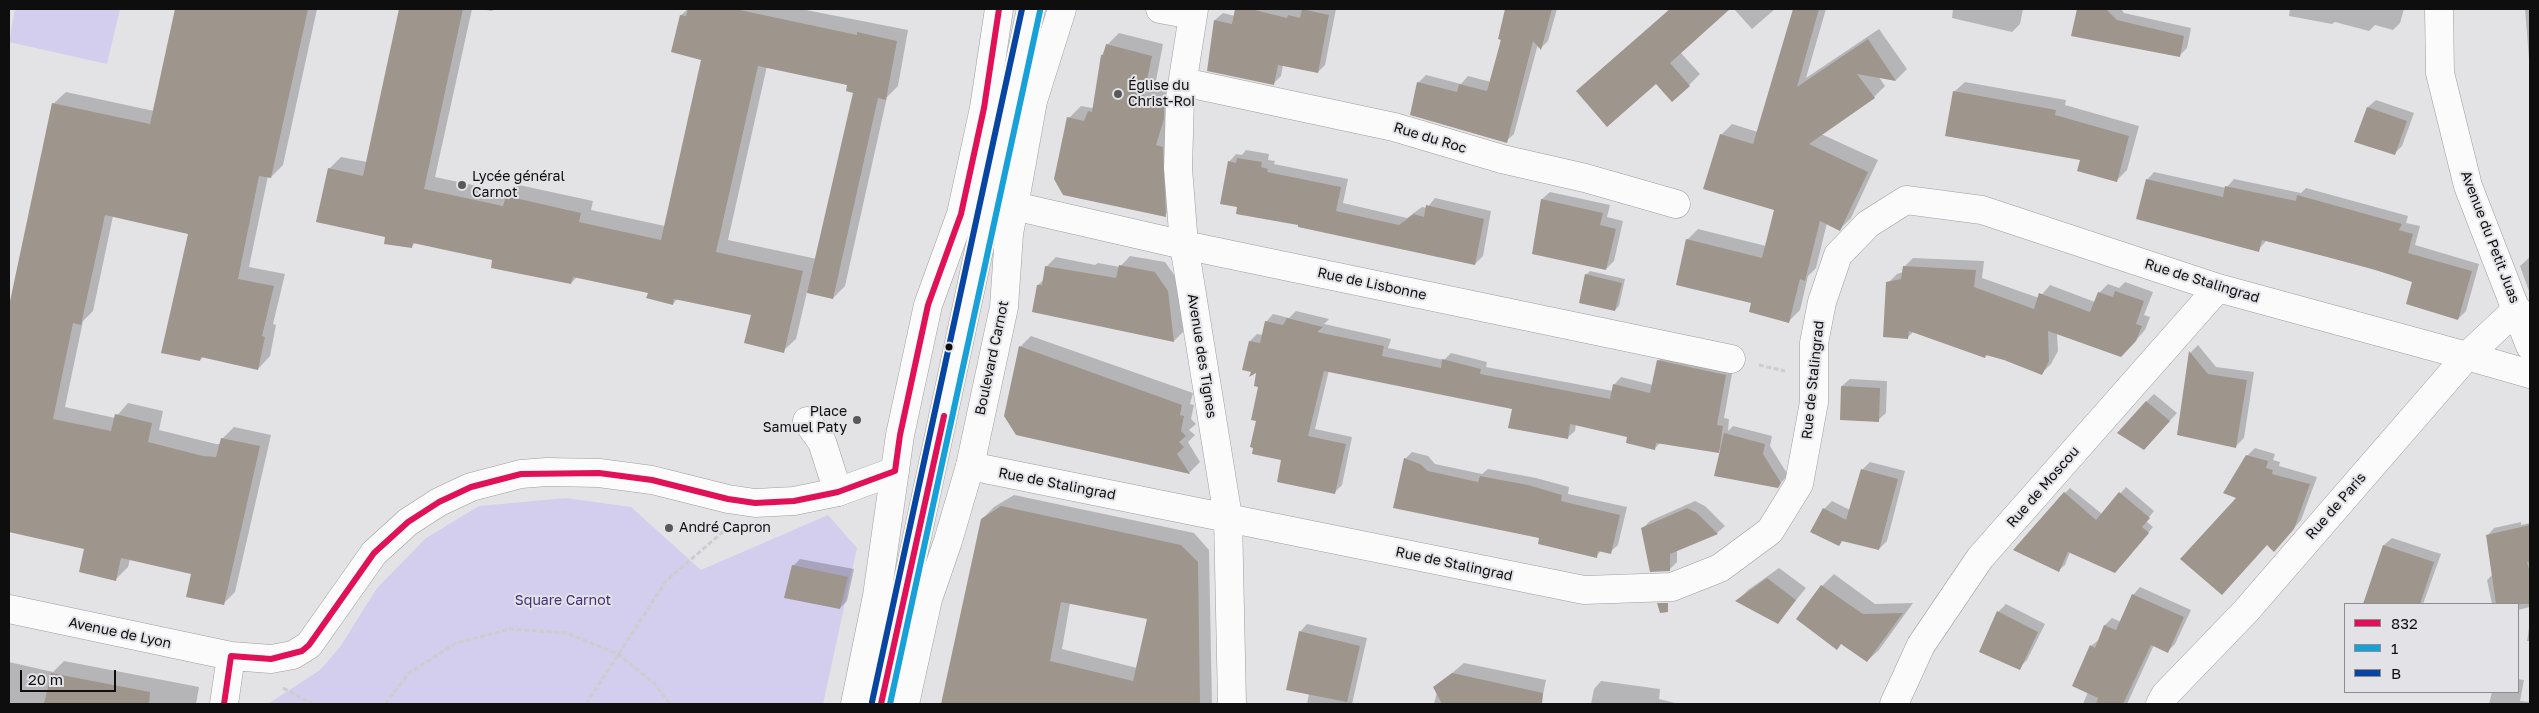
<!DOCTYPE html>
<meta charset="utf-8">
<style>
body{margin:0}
#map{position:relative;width:2539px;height:713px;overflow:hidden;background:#e3e3e6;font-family:"Golos Text",sans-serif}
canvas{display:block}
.frame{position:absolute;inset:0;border:10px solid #0e0e0f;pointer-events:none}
.legend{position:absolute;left:2344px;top:603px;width:175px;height:90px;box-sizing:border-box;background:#e2e2e7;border:1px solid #8d8d91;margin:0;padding:6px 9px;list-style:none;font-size:15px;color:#0e0e0f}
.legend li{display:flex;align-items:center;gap:10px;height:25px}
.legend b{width:25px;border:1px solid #8d8d91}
.scale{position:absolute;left:20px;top:670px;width:96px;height:22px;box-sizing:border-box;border:2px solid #0e0e0f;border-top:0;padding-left:6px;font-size:15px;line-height:18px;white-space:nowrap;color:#0e0e0f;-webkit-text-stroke:4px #e2e2e7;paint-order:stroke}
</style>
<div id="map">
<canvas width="2539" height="713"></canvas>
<div class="frame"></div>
<ul class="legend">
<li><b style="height:6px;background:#e01156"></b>832</li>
<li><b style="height:6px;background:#18a0d8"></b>1</li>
<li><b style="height:6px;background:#0645a2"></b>B</li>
</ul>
<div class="scale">20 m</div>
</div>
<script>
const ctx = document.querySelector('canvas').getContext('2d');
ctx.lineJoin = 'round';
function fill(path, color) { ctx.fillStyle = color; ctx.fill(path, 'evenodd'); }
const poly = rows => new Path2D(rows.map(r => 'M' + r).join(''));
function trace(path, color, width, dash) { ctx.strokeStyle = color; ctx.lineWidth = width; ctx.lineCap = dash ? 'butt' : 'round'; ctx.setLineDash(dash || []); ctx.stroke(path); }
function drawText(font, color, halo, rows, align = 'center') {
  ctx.font = font + ' "Golos Text",sans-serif'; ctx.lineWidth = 4; ctx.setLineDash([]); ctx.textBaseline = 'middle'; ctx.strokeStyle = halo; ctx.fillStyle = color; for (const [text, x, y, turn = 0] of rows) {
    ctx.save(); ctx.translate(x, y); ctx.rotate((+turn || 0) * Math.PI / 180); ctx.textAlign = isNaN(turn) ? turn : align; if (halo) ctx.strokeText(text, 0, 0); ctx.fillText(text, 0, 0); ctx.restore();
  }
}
const green = poly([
 [15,9,120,9,107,64,9,42],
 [566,498,631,507,701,570,828,515,857,548,823,704,268,704,320,670,340,647,377,588,426,538,479,506]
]);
const shadow = poly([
 [176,9,317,9,283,165,271,177,268,176,249,267,285,274,273,324,276,325,270,356,258,369,203,357,200,360,189,233,113,216,93,311,83,321,65,407,115,418,128,403,163,411,159,430,216,444,221,444,222,439,234,427,271,435,235,592,223,604,192,573,130,559,128,567,116,579,85,548,9,531,9,312,53,104,66,92,154,111],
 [401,9,472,9,435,177,510,193,519,185,593,201,591,210,665,226,703,59,681,15,688,9,801,9,908,30,898,86,887,97,845,286,833,298,807,292,796,339,783,351,753,314,678,298,673,304,649,292,577,277,571,283,494,259,416,242,411,247,386,236,329,169,341,157,367,162],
 [767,66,848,84,855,92,817,259,728,240],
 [480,9,494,9,492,11],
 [1236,9,1336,9,1325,65,1318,72,1283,65,1281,76,1273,84,1215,20,1223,13,1235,16],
 [1508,9,1557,9,1548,41,1541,48,1538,44,1514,134,1506,141,1418,83,1426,75,1461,84,1468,76,1491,82],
 [1670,9,1728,9,1680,52,1700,74,1689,85,1672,100,1656,82,1589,81],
 [1734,9,1775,9,1752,29],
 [1794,9,1826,9,1806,78,1879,29,1907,69,1896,80,1878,76,1885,86,1874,97,1821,134,1878,160,1851,218,1840,229,1827,223,1816,268,1808,276,1800,310,1789,321,1752,302,1687,240,1698,229,1766,246,1775,209,1721,135,1732,124,1758,132],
 [1953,9,2023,9,2020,24,2012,32,1952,18],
 [2078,9,2121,9,2124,13,2191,28,2187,48,2179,56,2073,35],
 [2290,9,2404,9,2400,23,2393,30,2375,25,2369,31,2335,22,2332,24,2289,16],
 [2525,9,2530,9,2530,71],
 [1119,33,1163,44,1155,86,1176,91,1177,203,1165,215,1069,118,1081,106,1092,108,1094,106,1102,55,1107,45],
 [1965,82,2066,100,2065,105,2139,126,2127,170,2117,180,2082,159,1954,92],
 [2376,100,2414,113,2402,146,2394,154,2356,141,2368,107],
 [1246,150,1269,154,1268,160,1275,161,1274,164,1348,179,1343,203,1407,218,1422,207,1427,208,1435,198,1491,211,1483,256,1475,264,1300,224,1238,206,1229,162,1236,154,1242,155],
 [2154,172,2226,188,2234,179,2301,193,2306,188,2408,216,2406,223,2420,226,2415,245,2479,264,2466,311,2458,319,2414,281,2267,240,2258,250,2147,180],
 [1550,192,1610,205,1607,217,1623,221,1614,261,1606,269,1542,199],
 [1130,256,1165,262,1178,280,1184,331,1174,341,1033,311,1038,285,1044,279,1046,267,1056,257,1095,265,1098,263,1120,267],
 [2530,257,2530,294,2520,266],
 [1913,258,1984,261,1982,278,2039,298,2050,285,2095,302,2099,293,2108,284,2119,288,2125,282,2153,292,2144,315,2150,317,2145,330,2130,347,2057,333,2058,351,2051,364,2042,373,1988,354,1985,357,1914,331,1907,338,1888,283,1897,274,1903,272,1904,267],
 [1590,271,1625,279,1619,306,1615,310,1586,275],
 [1296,311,1329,319,1324,324,1391,339,1388,348,1444,360,1451,353,1487,362,1486,367,1613,391,1614,385,1621,377,1653,385,1658,361,1666,353,1733,368,1724,418,1729,419,1728,431,1733,426,1772,436,1770,446,1788,475,1778,486,1722,448,1718,451,1660,443,1654,449,1629,436,1576,424,1575,431,1567,438,1513,408,1329,370,1315,429,1352,437,1342,485,1334,493,1282,459,1257,420,1260,386,1250,341,1257,334,1263,335,1266,322,1273,314,1289,318],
 [1031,336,1193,393,1190,404,1194,405,1191,419,1196,424,1189,430,1195,435,1188,442,1200,462,1189,473,1017,434,1020,347],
 [2198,345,2216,367,2254,372,2244,438,2236,446,2178,434,2191,352],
 [1850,379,1887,381,1886,413,1878,420,1842,386],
 [2154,394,2177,413,2151,441,2146,402],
 [2255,448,2275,454,2273,460,2280,462,2279,466,2317,477,2301,520,2282,542,2238,498,2247,456],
 [1412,452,1428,456,1435,464,1482,474,1488,469,1536,478,1569,487,1568,494,1627,507,1618,545,1610,552,1602,550,1596,556,1540,537,1405,459],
 [1870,462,1905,471,1887,541,1879,549,1824,509,1832,501,1850,510,1862,470],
 [2126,487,2154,511,2146,521,2153,527,2121,566,2070,552,2065,565,2059,570,2065,493,2070,488,2102,514],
 [1014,495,1194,533,1209,550,1212,704,943,704,982,519,994,507],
 [1070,603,1148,618,1137,668,1062,649],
 [1695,501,1705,506,1725,526,1717,533,1677,550,1677,562,1669,570,1642,529,1650,521],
 [2521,522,2521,525,2530,523,2530,607,2518,610,2518,604,2492,604,2487,580,2493,574,2488,535,2494,528],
 [2392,538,2441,554,2423,604,2400,604,2368,593,2384,545],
 [800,559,854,569,847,601,840,608,793,566],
 [1779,568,1806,588,1778,622,1738,600,1748,590],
 [1834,574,1875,604,1913,603,1879,650,1867,661,1842,642,1798,619,1822,586],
 [2140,587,2191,610,2175,644,2168,651,2154,645,2127,704,2083,704,2088,692,2091,646,2100,639,2105,625,2112,618,2121,622,2133,595],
 [2006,604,2045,624,2027,660,2019,668,1998,612],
 [2530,621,2530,641,2527,641],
 [1307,624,1367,638,1352,704,1307,704,1309,694,1300,632],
 [64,661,199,687,196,704,9,704,9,662,53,672],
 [1464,663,1546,680,1541,704,1434,704,1439,684],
 [2518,679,2524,680,2520,701,2530,702,2530,704,2489,704,2492,692,2518,692],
 [1601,681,1660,689,1659,699,1679,704,1591,704,1594,689],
 [2365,703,2381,704,2364,704]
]);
const building = poly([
 [175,9,308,9,271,178,259,176,238,279,274,286,262,336,265,337,258,370,201,357,200,361,161,353,188,234,105,215,81,325,73,323,53,419,111,431,115,414,152,423,148,442,203,456,216,457,221,438,260,446,224,605,186,597,191,574,121,558,116,581,79,572,84,549,9,532,9,306,52,103,150,124],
 [399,9,463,9,424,189,503,206,506,196,581,213,579,222,661,240,701,60,671,52,680,15,686,16,688,9,735,9,857,35,857,32,897,41,886,100,878,98,833,299,807,293,853,93,846,91,847,85,758,66,716,252,803,271,784,353,744,343,751,315,674,299,673,305,646,298,648,293,573,277,571,284,491,268,492,260,413,243,412,248,384,244,385,237,316,222,328,168,363,176],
 [1235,9,1251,9,1287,18,1288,15,1300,18,1302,9,1329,15,1318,73,1278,65,1274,85,1207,71,1214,20,1232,24],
 [1505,9,1552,9,1541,50,1533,41,1507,143,1410,115,1417,82,1457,92,1459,84,1487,91,1501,40,1498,39],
 [1670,9,1730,9,1670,63,1690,86,1672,102,1656,84,1607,127,1576,91],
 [1793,9,1819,9,1797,87,1868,39,1896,81,1857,74,1875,98,1809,144,1868,172,1840,231,1820,221,1805,281,1800,279,1789,323,1749,312,1751,303,1676,285,1686,239,1762,258,1774,210,1703,189,1720,134,1753,144],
 [2077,9,2106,9,2117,20,2184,36,2180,57,2071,36],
 [1106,44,1152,56,1143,98,1164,103,1164,119,1156,145,1163,147,1166,217,1063,195,1054,179,1067,117,1084,121,1088,111,1092,112,1101,55,1103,55],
 [1953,91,2056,110,2055,115,2129,136,2117,182,2077,171,2080,160,1945,136],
 [2367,107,2407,121,2395,155,2354,142],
 [1237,158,1262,162,1261,167,1268,169,1267,172,1341,187,1336,211,1399,225,1414,214,1424,217,1426,205,1484,219,1475,265,1298,227,1298,225,1236,214,1237,207,1220,204,1228,161,1236,163],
 [2146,179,2223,197,2225,186,2296,201,2297,195,2402,224,2399,230,2413,234,2408,253,2472,271,2458,320,2406,304,2412,282,2373,269,2262,240,2259,252,2136,219],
 [1541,199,1603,213,1600,225,1616,229,1606,270,1532,254],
 [1119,265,1155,272,1168,291,1174,342,1032,312,1037,285,1042,285,1045,266,1116,278],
 [1903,266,1976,270,1974,287,2034,309,2039,293,2090,312,2098,292,2113,297,2115,291,2144,301,2136,324,2142,326,2136,341,2121,357,2048,331,2049,361,2042,375,2004,360,1986,355,1985,358,1909,331,1908,339,1883,337,1886,282,1901,279],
 [1585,274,1622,283,1615,311,1579,303],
 [1287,318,1323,327,1317,332,1384,346,1382,356,1441,368,1442,359,1481,369,1480,374,1610,399,1613,384,1650,393,1657,360,1726,375,1717,425,1723,426,1719,453,1656,443,1655,450,1626,443,1627,437,1570,424,1568,439,1508,428,1512,409,1324,371,1308,436,1346,444,1335,494,1277,482,1281,460,1252,454,1253,448,1250,447,1256,421,1251,420,1258,387,1254,386,1256,373,1249,377,1251,372,1242,370,1249,341,1260,343,1265,321,1283,325],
 [1019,346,1182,405,1180,415,1184,416,1181,431,1186,436,1179,442,1184,447,1177,454,1190,474,1016,435,1004,416],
 [2189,351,2208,374,2247,380,2236,448,2177,435],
 [1841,386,1880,388,1879,422,1840,420],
 [2146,401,2170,421,2144,450,2117,433],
 [1724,433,1765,444,1763,454,1781,483,1778,488,1714,476],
 [2246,455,2268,461,2266,468,2273,470,2272,474,2310,484,2294,529,2274,552,2267,545,2222,595,2180,559,2236,498,2223,493],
 [1404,458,1420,464,1428,471,1478,482,1480,476,1528,485,1562,495,1561,501,1620,515,1611,554,1598,551,1597,558,1538,544,1539,538,1393,508],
 [1861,469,1898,479,1879,550,1842,541,1839,546,1810,532,1823,508,1846,520],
 [2064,492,2096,520,2119,492,2150,518,2142,527,2149,533,2115,573,2068,552,2059,572,2013,550],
 [1001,506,1181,545,1198,562,1200,704,941,704,981,519],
 [1061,602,1147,619,1133,681,1050,661],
 [1687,508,1697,513,1718,534,1670,554,1670,571,1650,572,1641,528],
 [2530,525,2530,562,2527,562,2530,573,2530,604,2496,604,2486,535],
 [2383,545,2434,562,2420,604,2363,604],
 [792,565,848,577,840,609,784,598],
 [1767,578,1796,600,1778,624,1735,601],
 [1821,585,1863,614,1903,613,1867,662,1841,644,1837,650,1796,619],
 [2132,594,2184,617,2168,653,2151,645,2123,704,2096,704,2098,698,2072,686,2090,645,2095,648,2104,625,2116,630],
 [1657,603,1668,603,1668,612,1660,613],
 [1997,611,2038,632,2020,670,1979,652],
 [1299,631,1360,646,1347,702,1286,690],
 [51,673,150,692,149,704,44,704],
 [1452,673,1543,693,1542,704,1442,704,1433,687]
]);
const path = poly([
 [1759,365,1785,371],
 [283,688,313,704],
 [385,704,409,673,456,643,510,629,566,633,618,654,654,683,670,704],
 [586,704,666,581,725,530]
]);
const minor = poly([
 [1160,9,1192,15],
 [1194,9,1180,98,1178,168,1184,245,1228,517,1232,704],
 [2439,9,2440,73,2468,186,2530,346],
 [1183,82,1394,127,1502,159,1585,178,1676,204],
 [1014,206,1184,245,1731,359],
 [807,421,822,442,838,492],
 [970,466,1584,590,1672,587,1720,568,1770,531,1799,484,1814,402,1814,343,1822,302,1838,255,1868,224,1906,200,1982,210,2218,288,2467,356,2517,309],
 [881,704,1031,9],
 [1894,704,1921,645,1980,558,2218,288],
 [2160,704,2165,695,2246,611,2467,356,2530,374]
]);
const major = poly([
 [9,609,231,656,271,659,293,655,309,645,374,553,408,522,439,502,471,487,521,474,547,472,599,473,652,480,728,499,755,503,794,501,838,492,895,471],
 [224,704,231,656],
 [855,704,877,596,900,435,928,305,961,214,984,108,999,9],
 [905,704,928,599,948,541,970,466,1004,307,1009,234,1033,101,1062,9]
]);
const bus1 = poly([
 [224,704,231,656,271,659,302,651,309,645,374,553,408,522,439,502,471,487,521,474,599,473,652,480,728,499,755,503,794,501,838,492,895,471,900,435,928,305,961,214,984,108,999,9],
 [881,704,944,416]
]);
const bus2 = poly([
 [890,704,1040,11]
]);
const bus3 = poly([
 [872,702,1022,9]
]);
const markers = [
 [1118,94,5,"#59595a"],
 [462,185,5,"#59595a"],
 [949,347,4.5,"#0e0e0f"],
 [857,420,5,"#59595a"],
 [669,528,5,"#59595a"]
];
const poiNames = [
 ["Église du",1128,86],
 ["Christ-Roi",1128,102],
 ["Lycée général",472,177],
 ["Carnot",472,193],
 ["Place",847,412,"right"],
 ["Samuel Paty",847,428,"right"],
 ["André Capron",679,528]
];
const streetNames = [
 ["Rue du Roc",1430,138,17],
 ["Avenue du Petit Juas",2490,237,69],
 ["Rue de Stalingrad",2202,281,17],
 ["Rue de Lisbonne",1372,284,12],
 ["Avenue des Tignes",1202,356,81],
 ["Boulevard Carnot",992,358,-78],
 ["Rue de Stalingrad",1813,380,-84],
 ["Rue de Stalingrad",1057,484,11],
 ["Rue de Moscou",2043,487,-49],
 ["Rue de Paris",2336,506,-49],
 ["Rue de Stalingrad",1454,564,12],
 ["Avenue de Lyon",120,633,12]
];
const parkNames = [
 ["Square Carnot",563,601]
];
fill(green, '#d3ceed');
fill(shadow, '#0003');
fill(building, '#9e958c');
trace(minor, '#9d9d9f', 29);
trace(major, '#9d9d9f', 29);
trace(path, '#cdcdce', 3, [5, 2.5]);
trace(minor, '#fbfbfb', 28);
trace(major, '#fbfbfb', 28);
trace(bus1, '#e01156', 6);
trace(bus2, '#18a0d8', 6);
trace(bus3, '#0645a2', 6);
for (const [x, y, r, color] of markers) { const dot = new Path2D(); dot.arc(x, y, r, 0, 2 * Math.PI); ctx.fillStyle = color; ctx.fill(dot); trace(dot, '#e2e2e7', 2); }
drawText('14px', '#0e0e0f', '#e2e2e7', poiNames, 'left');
drawText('14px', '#0e0e0f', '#e2e2e7', streetNames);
drawText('14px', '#45317b', '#e2e2e7', parkNames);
</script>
